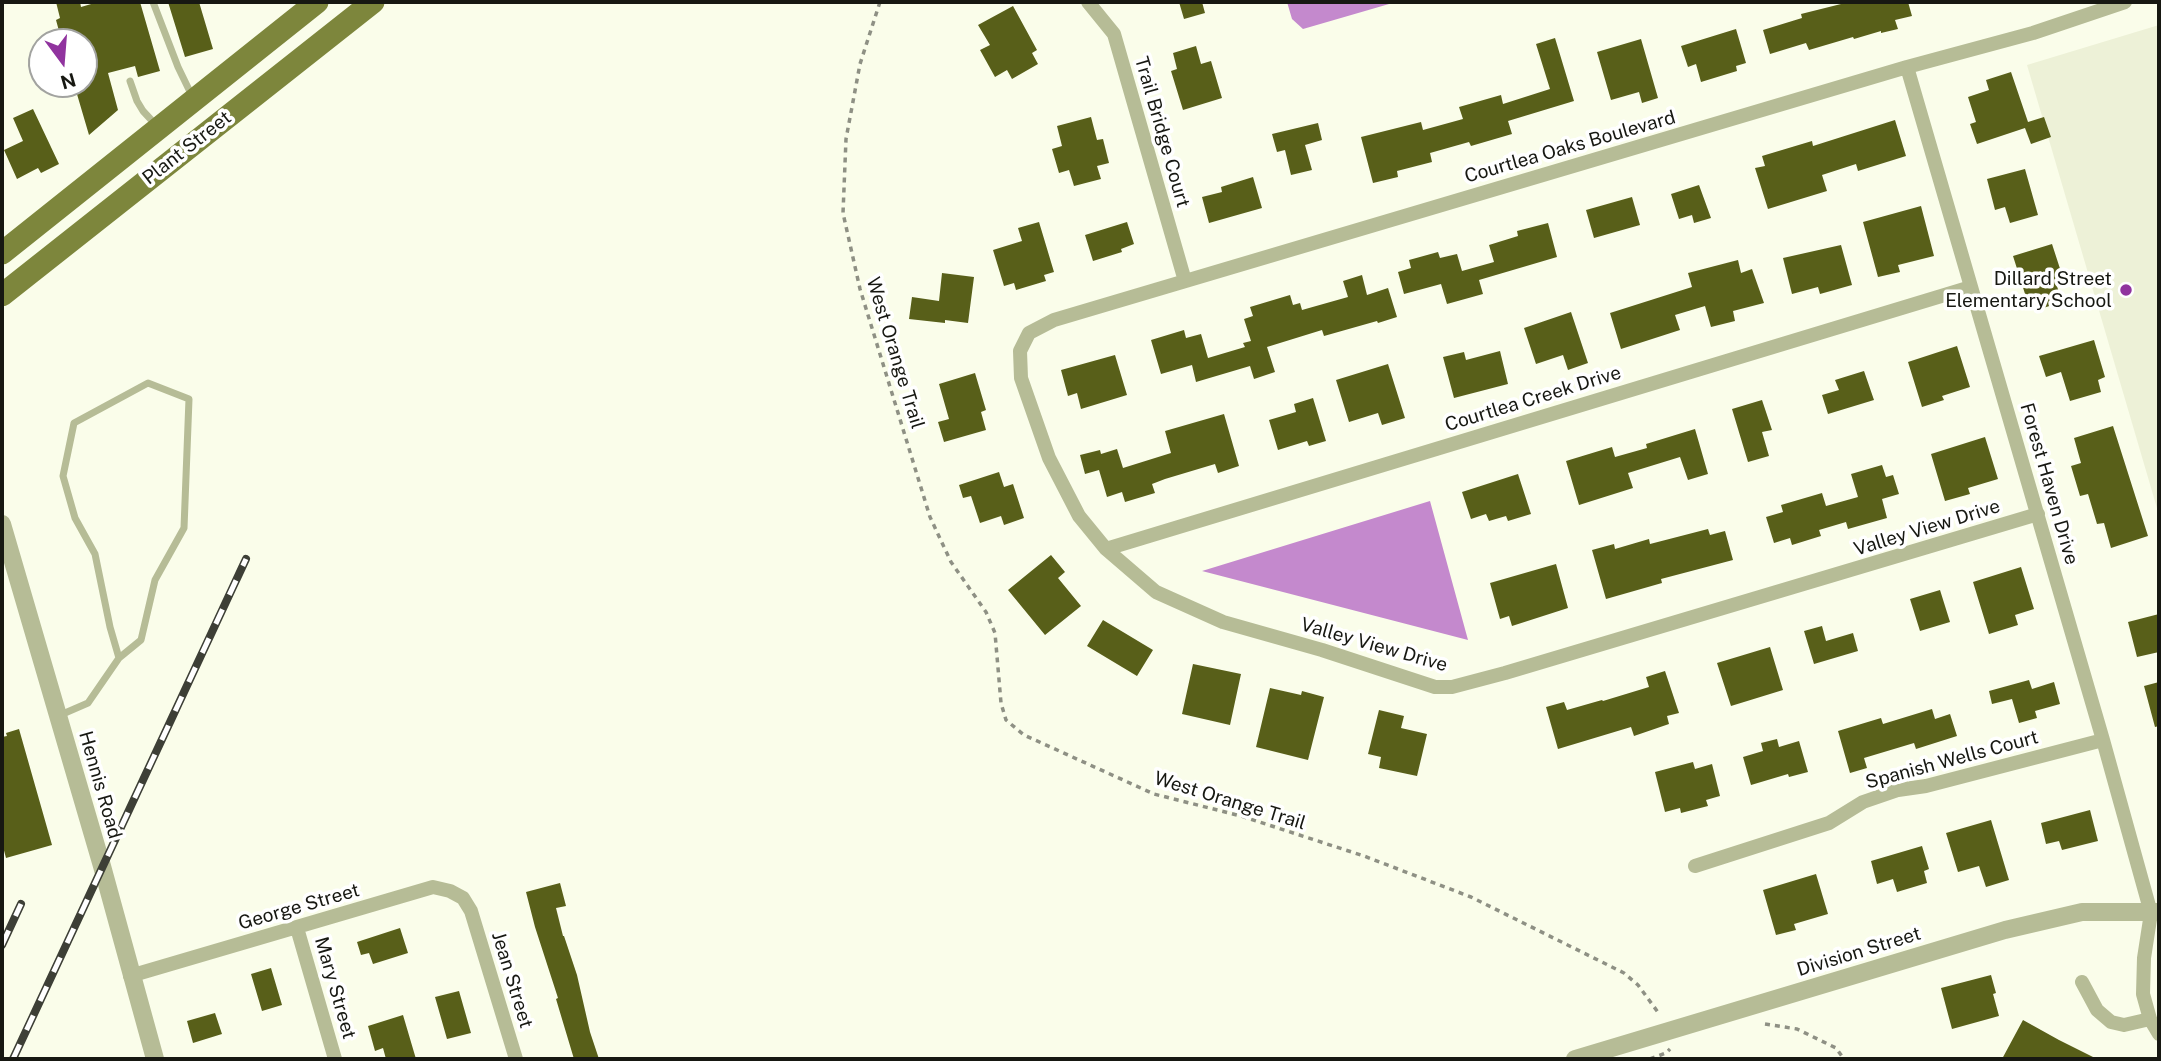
<!DOCTYPE html>
<style>
body{margin:0}
#map{position:relative;width:2161px;height:1061px;overflow:hidden;background:#fafdea;font-family:"Public Sans",sans-serif}
canvas{display:block}
.frame{position:absolute;inset:0;border:4px solid #171812;pointer-events:none}
.north{position:absolute;left:28px;top:28px;width:70px;height:70px;box-sizing:border-box;background:#fff;border:2px solid #a2a3a0;border-radius:50%;rotate:164deg;font-size:19px;font-weight:700;line-height:28px;text-align:center;color:#171812}
.north::after{content:'';display:block;margin:auto;width:24px;height:32px;background:#90339e;clip-path:polygon(50% 0,100% 100%,50% 72%,0 100%)}
</style>
<div id="map">
<canvas width="2161" height="1061"></canvas>
<div class="frame"></div>
<div class="north">N</div>
</div>
<script>
const ctx = document.querySelector('canvas').getContext('2d');
ctx.lineJoin = 'round';
function fill(path, color) { ctx.fillStyle = color; ctx.fill(path, 'evenodd'); }
const poly = rows => new Path2D(rows.map(r => 'M' + r).join(''));
function trace(path, color, width, dash) { ctx.strokeStyle = color; ctx.lineWidth = width; ctx.lineCap = dash ? 'butt' : 'round'; ctx.setLineDash(dash || []); ctx.stroke(path); }
function drawText(font, color, halo, rows, align = 'center') {
  ctx.font = font + ' "Public Sans",sans-serif'; ctx.lineWidth = 7; ctx.setLineDash([]); ctx.textBaseline = 'middle'; ctx.strokeStyle = halo; ctx.fillStyle = color; for (const [text, x, y, turn = 0] of rows) {
    ctx.save(); ctx.translate(x, y); ctx.rotate((+turn || 0) * Math.PI / 180); ctx.textAlign = isNaN(turn) ? turn : align; if (halo) ctx.strokeText(text, 0, 0); ctx.fillText(text, 0, 0); ctx.restore();
  }
}
const built = poly([
 [2159,25,2159,515,2027,65]
]);
const water = poly([
 [1287,2,1396,2,1303,29,1292,19],
 [1430,501,1468,640,1202,571]
]);
const building = poly([
 [56,2,80,2,81,7,98,2,140,2,160,71,138,77,135,66,108,73,118,110,89,135,74,84,84,84,84,42,62,42,56,20,60,18],
 [168,2,199,2,213,49,185,57],
 [1179,2,1202,2,1205,13,1184,19],
 [1849,2,1908,2,1912,16,1895,20,1898,29,1881,33,1881,31,1854,39,1853,37,1809,50,1806,43,1770,54,1763,30,1802,18,1801,14],
 [1013,6,1037,50,1032,53,1038,64,1012,79,1007,70,995,77,980,50,990,45,978,25],
 [1736,29,1746,63,1736,66,1737,71,1701,82,1696,64,1688,67,1681,46],
 [1555,38,1574,101,1508,121,1512,134,1471,146,1469,142,1430,153,1432,162,1397,171,1398,177,1373,183,1361,137,1421,122,1423,130,1463,119,1459,107,1501,95,1503,104,1550,89,1536,44],
 [1641,39,1658,98,1642,103,1639,92,1611,100,1597,52],
 [1196,46,1201,64,1211,61,1222,98,1183,110,1171,71,1177,69,1173,53],
 [2011,72,2028,122,2044,117,2051,137,2031,144,2025,128,1977,144,1970,124,1976,122,1968,97,1989,90,1986,80],
 [33,109,59,164,41,173,38,168,17,179,4,150,23,141,13,118],
 [1091,117,1097,140,1103,139,1109,163,1097,166,1101,179,1074,186,1069,170,1059,173,1052,149,1062,146,1057,126],
 [1895,120,1906,156,1858,171,1856,164,1822,175,1827,191,1768,209,1755,168,1765,166,1762,156,1812,141,1813,146],
 [1318,123,1322,140,1305,145,1312,170,1291,175,1285,150,1277,152,1272,134],
 [2025,169,2038,215,2010,223,2005,207,1995,210,1987,179],
 [1253,177,1262,208,1209,223,1202,197,1222,192,1221,187],
 [1699,185,1711,218,1694,223,1692,215,1679,219,1671,194],
 [1632,197,1640,225,1594,238,1586,210],
 [1921,206,1934,256,1898,265,1900,272,1878,277,1863,222],
 [1039,222,1054,272,1044,275,1046,281,1016,290,1014,283,1004,286,993,250,1022,241,1018,228],
 [1127,222,1134,244,1121,249,1122,252,1093,261,1085,235],
 [1548,223,1557,257,1479,280,1483,294,1447,304,1441,284,1404,294,1398,272,1411,268,1409,260,1438,252,1440,258,1457,254,1462,271,1494,262,1489,245,1518,236,1517,231],
 [2052,244,2064,281,2056,283,2062,302,2040,309,2035,294,2026,297,2013,256],
 [1841,245,1852,285,1820,294,1818,287,1792,294,1783,258],
 [1738,260,1741,273,1752,269,1764,303,1733,311,1735,321,1711,327,1705,306,1675,315,1680,330,1621,349,1610,313,1692,287,1688,273],
 [942,273,974,277,968,323,945,320,945,323,909,319,912,297,939,301],
 [1362,275,1367,295,1388,288,1397,317,1378,323,1377,321,1324,336,1322,330,1267,347,1275,372,1254,379,1250,366,1196,382,1192,365,1161,374,1151,340,1184,330,1186,338,1201,334,1208,358,1245,347,1243,343,1251,341,1244,319,1253,316,1250,307,1290,295,1293,305,1300,303,1302,310,1348,297,1343,281],
 [1571,312,1588,363,1568,370,1563,355,1536,364,1524,328],
 [2094,340,2105,377,2098,380,2101,392,2070,401,2061,372,2046,377,2039,356],
 [1957,346,1970,387,1942,396,1944,400,1922,407,1908,362],
 [1500,351,1508,384,1454,398,1443,357,1464,352,1466,360],
 [1115,355,1127,395,1081,409,1077,393,1068,396,1061,370],
 [1388,364,1405,418,1382,425,1378,413,1349,422,1336,380],
 [1864,371,1874,400,1828,414,1822,395,1839,390,1835,380],
 [975,373,986,410,981,412,986,430,944,442,938,422,949,419,939,384],
 [1313,398,1326,441,1309,446,1307,441,1278,450,1269,420,1296,412,1294,404],
 [1762,400,1772,430,1762,432,1769,456,1748,462,1732,409],
 [1224,414,1239,466,1218,473,1215,464,1165,479,1152,484,1155,493,1125,502,1122,492,1107,497,1099,470,1085,474,1080,455,1100,450,1101,454,1117,449,1123,468,1171,453,1165,431],
 [2113,426,2148,536,2111,548,2104,523,2097,524,2088,494,2080,496,2071,466,2081,463,2074,438],
 [1695,429,1708,474,1688,480,1680,457,1628,473,1633,488,1579,505,1566,461,1612,447,1615,457,1647,448,1646,444],
 [1985,437,1998,479,1968,488,1970,494,1945,501,1931,454],
 [1882,465,1886,477,1893,475,1899,494,1882,499,1887,518,1848,529,1846,522,1819,530,1821,536,1792,545,1790,538,1774,543,1766,517,1783,512,1781,505,1822,493,1826,506,1858,497,1851,474],
 [999,472,1004,487,1013,484,1024,518,1004,525,1001,516,980,523,971,496,963,498,959,485],
 [1518,474,1531,514,1508,521,1506,516,1489,521,1486,514,1471,519,1462,492],
 [1708,529,1710,535,1725,531,1733,560,1661,579,1662,583,1606,599,1592,550,1614,544,1615,549,1649,539,1650,544],
 [1051,555,1065,572,1058,578,1081,606,1045,635,1008,590],
 [1556,564,1568,608,1512,626,1509,616,1500,619,1490,583],
 [2021,567,2034,609,2015,615,2018,625,1989,634,1973,582],
 [1940,590,1950,622,1920,631,1910,599],
 [2159,614,2159,652,2137,657,2128,622],
 [1103,620,1153,650,1137,676,1087,646],
 [1822,626,1826,641,1853,633,1858,651,1814,664,1804,631],
 [1770,647,1783,690,1731,706,1717,663],
 [1193,664,1241,674,1230,725,1182,714],
 [1665,671,1679,713,1667,716,1669,724,1634,736,1631,727,1558,749,1546,707,1564,702,1567,710,1602,700,1603,701,1649,687,1646,677],
 [2029,680,2032,689,2054,682,2060,704,2035,711,2037,718,2019,723,2012,699,1992,704,1989,691],
 [2159,682,2159,726,2155,727,2144,686],
 [1270,688,1301,695,1302,691,1324,697,1308,760,1256,747],
 [1932,709,1935,719,1950,714,1957,736,1916,749,1914,743,1864,758,1867,768,1850,773,1838,731,1881,718,1883,724],
 [1379,710,1404,716,1401,728,1427,734,1417,776,1379,768,1381,757,1368,754],
 [19,729,52,845,6,858,2,843,2,737,7,736,6,733],
 [1777,739,1779,747,1799,741,1808,772,1789,777,1788,774,1751,785,1743,757,1763,751,1761,743],
 [1693,762,1695,769,1712,764,1720,796,1706,800,1708,806,1681,813,1680,808,1665,812,1655,772],
 [2090,810,2098,841,2062,850,2059,841,2046,844,2041,823],
 [1991,820,2009,880,1986,887,1979,866,1958,872,1946,833],
 [1922,846,1929,869,1924,871,1927,883,1897,892,1893,879,1877,884,1871,861],
 [1816,874,1828,914,1794,924,1796,930,1776,935,1763,890],
 [560,883,566,906,556,908,563,936,564,936,577,975,590,1032,599,1059,574,1059,556,999,558,998,535,927,526,892],
 [400,928,408,953,373,964,369,953,361,955,357,942],
 [271,968,282,1005,262,1011,251,974],
 [1991,975,1996,993,1993,994,1999,1016,1952,1029,1941,988],
 [459,991,471,1033,447,1039,435,997],
 [215,1013,222,1034,193,1043,187,1021],
 [403,1015,416,1059,386,1059,383,1048,375,1051,368,1026],
 [2023,1020,2059,1040,2097,1059,2002,1059]
]);
const path = poly([
 [880,2,860,64,846,139,843,213,860,289,930,517,951,562,986,612,995,633,1001,703,1006,720,1024,735,1154,794,1241,816,1364,856,1471,897,1624,973,1638,985,1660,1015],
 [1765,1024,1797,1029,1836,1048,1844,1059],
 [1650,1059,1666,1053,1670,1049]
]);
const service = poly([
 [153,2,178,67,193,98],
 [130,81,137,101,143,111,156,125],
 [58,716,88,703,119,658,110,627,95,554,75,518,63,476,74,423,148,383,189,399,184,528,155,580,141,640,119,658]
]);
const minor = poly([
 [1088,2,1114,34,1185,281],
 [1907,67,2103,740,2151,913,2144,958,2143,994,2150,1019,2159,1034],
 [2038,514,1505,673,1452,687,1435,687,1322,650,1223,622,1156,592,1106,549,1079,516,1049,458,1021,378,1020,351,1029,333,1054,320,1907,67,2033,33,2125,2],
 [1106,549,1971,287],
 [1695,866,1829,823,1863,802,1898,790,1926,786,2103,740],
 [297,928,335,1059],
 [130,976,433,887,450,891,463,898,471,911,516,1059],
 [2082,982,2097,1010,2111,1022,2124,1025,2150,1019]
]);
const tertiary = poly([
 [2,524,102,866,155,1059],
 [1575,1059,2005,930,2082,912,2159,912]
]);
const primary = poly([
 [2,253,317,2],
 [2,295,373,2]
]);
const rail = poly([
 [2,945,21,904],
 [13,1059,246,559]
]);
const markers = [
 [2126,290,7,"#90339e"]
];
const streetNames = [
 ["Trail Bridge Court",1162,132,74],
 ["Courtlea Oaks Boulevard",1570,147,-16],
 ["Plant Street",187,148,-38],
 ["West Orange Trail",895,353,73],
 ["Courtlea Creek Drive",1533,399,-17],
 ["Forest Haven Drive",2049,484,74],
 ["Valley View Drive",1927,528,-17],
 ["Valley View Drive",1374,645,16],
 ["Spanish Wells Court",1952,760,-15],
 ["Hennis Road",100,785,74],
 ["West Orange Trail",1230,801,17],
 ["George Street",299,907,-16],
 ["Division Street",1859,952,-17],
 ["Jean Street",512,980,73],
 ["Mary Street",335,988,74]
];
const poiNames = [
 ["Dillard Street",2112,279],
 ["Elementary School",2112,301]
];
fill(built, '#edf1d7');
fill(water, '#c489cd');
fill(building, '#585f19');
trace(path, '#8e9084', 3.5, [5, 5]);
trace(service, '#b6bc96', 7);
trace(minor, '#b6bc96', 14);
trace(tertiary, '#b6bc96', 18);
trace(primary, '#7d863c', 23);
trace(rail, '#3d3f36', 8);
trace(rail, '#fff', 5, [16]);
for (const [x, y, r, color] of markers) { const dot = new Path2D(); dot.arc(x, y, r, 0, 2 * Math.PI); ctx.fillStyle = color; ctx.fill(dot); trace(dot, '#fff', 2.5); }
drawText('19px', '#171812', '#fff', streetNames);
drawText('19px', '#171812', '#fff', poiNames, 'right');
</script>
